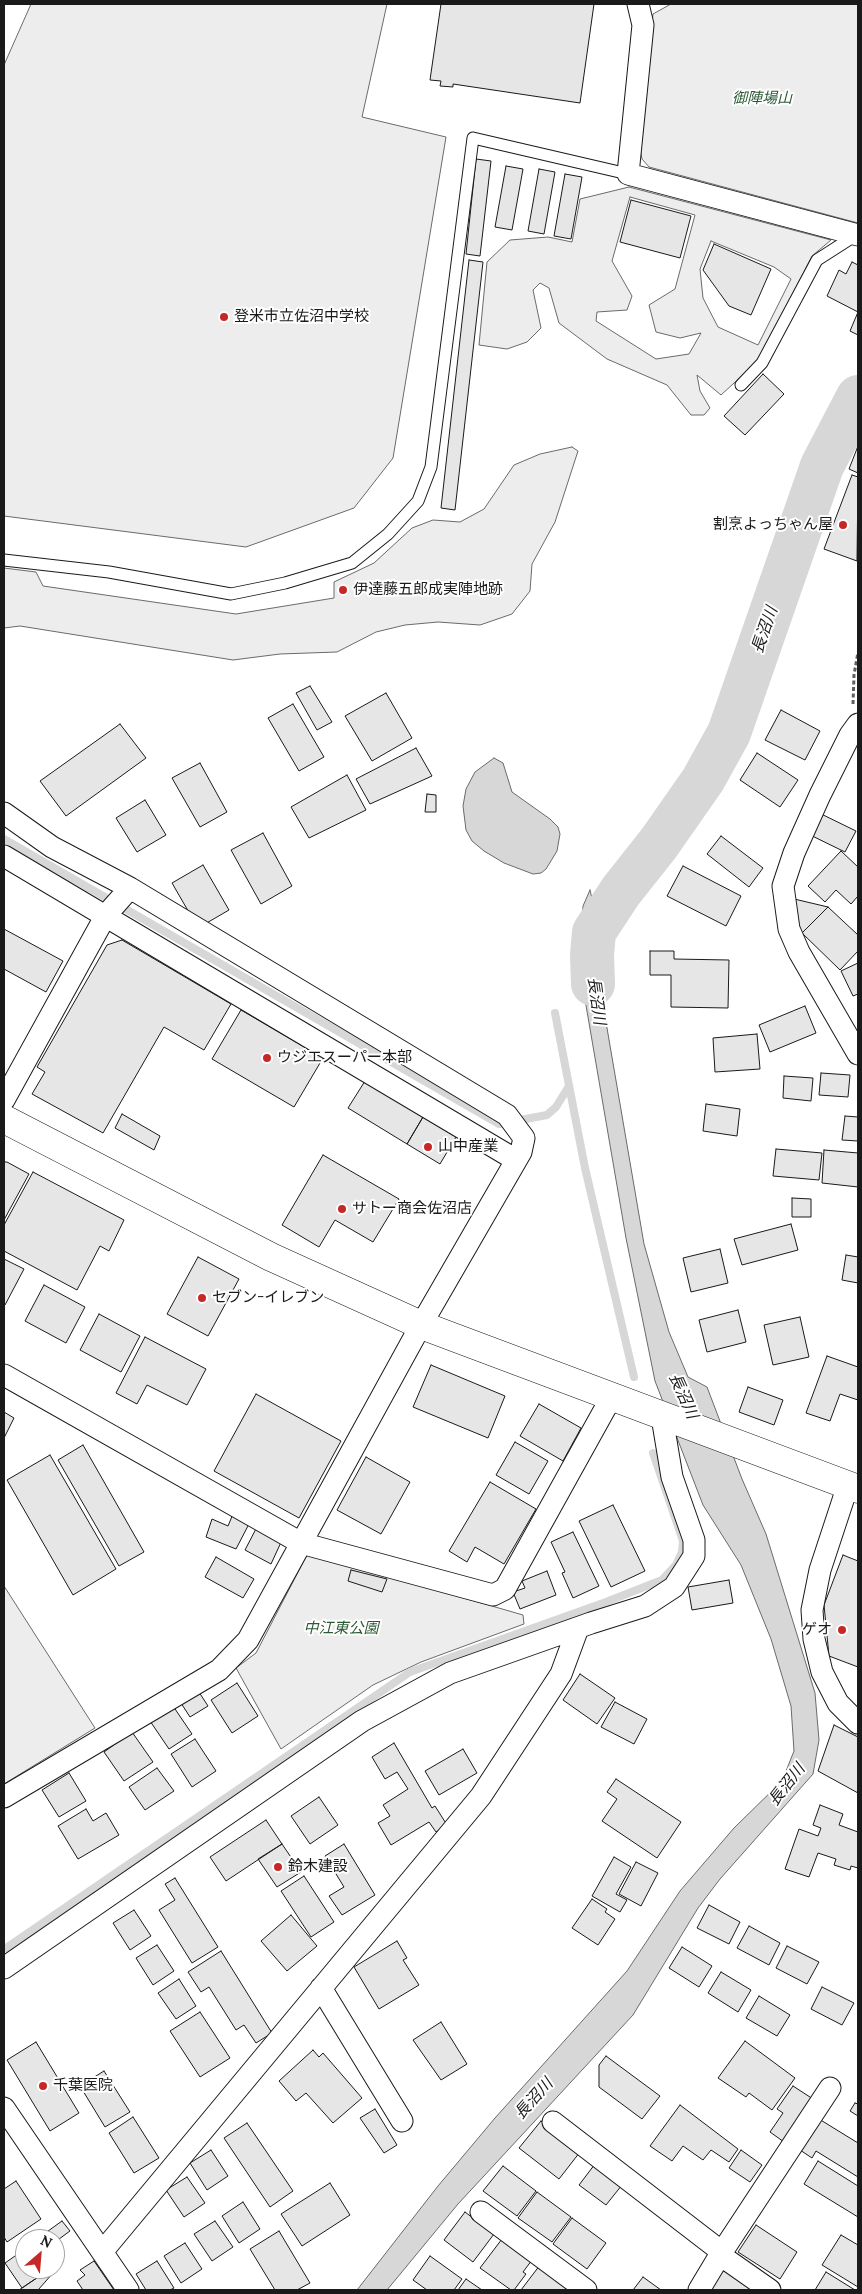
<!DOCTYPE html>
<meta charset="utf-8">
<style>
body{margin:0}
#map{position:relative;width:862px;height:2294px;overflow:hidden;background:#fff;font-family:Lora,serif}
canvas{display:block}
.frame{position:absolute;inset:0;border:5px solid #1a1a1a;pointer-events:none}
.north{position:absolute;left:15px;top:2229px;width:50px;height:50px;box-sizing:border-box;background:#fff;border:1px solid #a3a3a3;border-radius:50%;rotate:27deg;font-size:14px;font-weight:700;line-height:20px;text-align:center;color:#1a1a1a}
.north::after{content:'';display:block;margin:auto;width:18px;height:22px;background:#c62828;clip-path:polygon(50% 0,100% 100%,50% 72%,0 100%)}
</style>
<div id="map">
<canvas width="862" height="2294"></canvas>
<div class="frame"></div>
<div class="north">N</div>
</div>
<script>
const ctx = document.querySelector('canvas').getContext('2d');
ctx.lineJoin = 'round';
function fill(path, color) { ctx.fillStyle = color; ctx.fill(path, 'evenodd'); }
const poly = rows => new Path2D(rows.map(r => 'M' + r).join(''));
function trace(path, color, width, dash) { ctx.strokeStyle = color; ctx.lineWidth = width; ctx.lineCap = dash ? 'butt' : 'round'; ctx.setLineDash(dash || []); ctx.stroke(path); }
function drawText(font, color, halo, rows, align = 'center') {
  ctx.font = font + ' Lora,"Noto Sans JP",serif'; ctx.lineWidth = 4; ctx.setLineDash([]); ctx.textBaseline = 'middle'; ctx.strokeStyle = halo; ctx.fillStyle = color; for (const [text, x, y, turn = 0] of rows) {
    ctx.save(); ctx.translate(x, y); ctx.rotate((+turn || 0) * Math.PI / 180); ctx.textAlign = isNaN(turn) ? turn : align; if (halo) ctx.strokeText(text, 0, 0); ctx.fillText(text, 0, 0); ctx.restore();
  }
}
const built = poly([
 [31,4,387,4,362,117,446,137,393,458,354,508,246,547,4,516,4,65,31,4],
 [671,4,858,4,858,223,649,167,642,159,640,149,653,14,671,4],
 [629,187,831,240,812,256,758,361,721,395,697,375,700,391,710,408,704,415,691,415,667,385,607,359,559,323,549,288,540,283,533,290,541,328,527,342,507,349,479,345,487,262,510,240,548,237,572,242,580,199,629,187],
 [630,197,695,215,675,289,649,305,656,332,680,338,701,333,689,354,656,359,596,321,597,312,627,310,632,296,612,261,630,197],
 [711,241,774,267,791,279,758,345,718,327,703,298,700,269,711,241],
 [572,447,578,451,555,522,532,564,530,591,512,614,480,625,438,622,405,625,376,632,337,652,280,654,233,660,20,626,4,628,4,568,36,572,43,586,236,614,334,598,334,582,374,563,412,528,433,520,460,522,484,509,514,465,540,454,572,447],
 [308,1553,523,1615,524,1624,421,1662,373,1685,281,1749,236,1668,256,1653,308,1553],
 [4,1586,95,1728,4,1784,4,1585,4,1586]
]);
const water = poly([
 [494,758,503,763,512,792,550,819,558,827,560,834,557,851,546,869,541,873,533,874,504,863,484,851,472,841,466,830,463,806,466,789,475,772,494,758],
 [590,890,602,941,598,957,601,993,644,1244,669,1332,688,1377,707,1387,742,1479,766,1534,815,1693,819,1740,813,1774,720,1879,698,1908,633,2015,458,2204,387,2290,357,2290,438,2186,495,2118,627,1971,680,1891,734,1828,782,1781,794,1751,791,1706,771,1639,741,1565,703,1505,655,1381,626,1238,583,988,581,947,583,906,590,890]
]);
const stream = poly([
 [4,839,499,1124,547,1115,556,1107,569,1086],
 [555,1013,585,1168,634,1377],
 [6,1948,410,1672,606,1602,662,1580,676,1565,682,1552,683,1541,653,1453]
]);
const river = poly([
 [593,984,592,955,594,932,621,891,659,843,703,780,729,733,822,466,858,397]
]);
const building = poly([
 [441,4,594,4,580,103,453,84,453,87,440,86,441,81,430,80,441,4],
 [476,159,491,161,480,256,466,254,476,159],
 [506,166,523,169,512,230,495,227,506,166],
 [539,169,555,172,544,234,528,231,539,169],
 [565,174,582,177,571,239,554,236,565,174],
 [631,200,691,216,680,258,620,242,631,200],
 [714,244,771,269,751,315,729,306,703,270,714,244],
 [469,260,483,262,455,510,441,508,469,260],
 [852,262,858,265,858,335,850,331,858,312,827,296,839,270,846,274,852,262],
 [763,374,784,394,745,435,724,416,763,374],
 [858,446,858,473,849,469,858,446],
 [852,475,858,477,857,561,824,549,852,475],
 [310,686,332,722,317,730,296,693,310,686],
 [386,693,412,738,372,761,345,716,386,693],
 [293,704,324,757,299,771,268,718,293,704],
 [781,710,820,731,805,760,765,740,781,710],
 [120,724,146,758,66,816,40,781,120,724],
 [416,748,432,776,370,804,356,779,416,748],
 [757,753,798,780,780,807,740,780,757,753],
 [200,763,227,812,200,827,172,778,200,763],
 [347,775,366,810,309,838,291,807,347,775],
 [427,794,436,795,436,812,425,812,427,794],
 [145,800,166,835,137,852,116,818,145,800],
 [813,810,856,831,845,852,802,831,813,810],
 [263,833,292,886,261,904,231,850,263,833],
 [721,836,763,868,749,887,707,854,721,836],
 [841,851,858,867,858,896,851,904,836,890,825,902,808,886,841,851],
 [203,865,229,910,198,928,172,883,203,865],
 [683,866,741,896,726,926,667,896,683,866],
 [790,898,828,907,802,933,792,929,790,898],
 [828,907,858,935,858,951,840,970,802,933,828,907],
 [4,929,63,961,46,992,4,969,4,929],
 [122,940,231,1004,204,1050,164,1027,103,1133,32,1094,45,1072,37,1067,107,945,122,940],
 [650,951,674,951,674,959,729,960,728,1008,671,1007,671,975,650,975,650,951],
 [858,963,858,994,853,996,841,971,858,963],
 [805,1006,816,1033,770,1052,759,1025,805,1006],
 [241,1010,323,1058,294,1107,212,1059,241,1010],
 [757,1034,760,1069,715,1072,713,1038,757,1034],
 [821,1073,850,1075,848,1097,819,1095,821,1073],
 [784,1076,813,1078,811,1101,783,1098,784,1076],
 [365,1081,423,1117,407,1144,348,1108,365,1081],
 [706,1104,740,1109,737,1136,703,1131,706,1104],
 [122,1114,160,1136,154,1150,115,1128,122,1114],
 [845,1116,858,1117,858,1141,842,1140,845,1116],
 [423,1117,456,1137,440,1164,407,1144,423,1117],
 [776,1149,822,1153,819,1180,773,1176,776,1149],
 [824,1150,858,1153,858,1187,822,1183,824,1150],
 [323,1155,399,1199,373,1242,335,1220,319,1247,282,1225,323,1155],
 [4,1162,7,1162,29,1174,4,1220,4,1162],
 [33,1172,124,1220,109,1251,100,1246,77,1290,4,1251,4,1225,33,1172],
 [792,1198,811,1199,811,1217,792,1217,792,1198],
 [791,1224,798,1250,742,1265,734,1239,791,1224],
 [720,1249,728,1283,691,1292,683,1258,720,1249],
 [846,1255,858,1257,858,1283,842,1280,846,1255],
 [198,1257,239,1279,208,1336,167,1314,198,1257],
 [4,1259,24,1269,5,1305,4,1304,4,1259],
 [44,1285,85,1307,66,1343,25,1321,44,1285],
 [738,1310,746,1342,707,1352,699,1320,738,1310],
 [99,1314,140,1336,121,1372,80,1350,99,1314],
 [800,1317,809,1357,773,1365,764,1325,800,1317],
 [145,1337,206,1369,187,1405,147,1385,137,1404,116,1393,145,1337],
 [827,1356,858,1367,858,1400,840,1394,830,1421,806,1413,827,1356],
 [431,1365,505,1396,488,1438,413,1407,431,1365],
 [748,1387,783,1400,774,1425,739,1412,748,1387],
 [256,1394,341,1441,299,1518,214,1471,256,1394],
 [539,1404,581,1428,563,1461,520,1436,539,1404],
 [4,1412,14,1418,4,1438,4,1412],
 [515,1442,548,1461,529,1494,496,1475,515,1442],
 [83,1445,144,1552,119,1566,58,1460,83,1445],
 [50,1455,116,1569,73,1595,7,1480,50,1455],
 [366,1457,410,1482,381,1534,337,1510,366,1457],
 [490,1482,536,1509,504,1564,475,1547,467,1562,449,1551,490,1482],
 [613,1505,645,1571,611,1587,579,1521,613,1505],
 [233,1514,250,1522,236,1549,206,1537,212,1519,228,1526,233,1514],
 [258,1525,283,1538,271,1564,245,1550,258,1525],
 [573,1532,599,1586,573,1598,562,1573,565,1572,551,1542,573,1532],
 [843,1555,858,1561,858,1667,829,1656,824,1605,843,1555],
 [216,1557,254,1579,243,1598,205,1577,216,1557],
 [351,1570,387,1579,382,1592,348,1581,351,1570],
 [547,1571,556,1595,520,1609,513,1592,525,1588,522,1581,547,1571],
 [729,1580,733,1603,692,1610,688,1587,729,1580],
 [580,1674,615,1698,597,1724,563,1700,580,1674],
 [237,1683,258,1716,232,1733,211,1700,237,1683],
 [197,1689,208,1706,190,1717,179,1700,197,1689],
 [615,1702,647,1719,634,1744,601,1727,615,1702],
 [173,1706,192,1734,169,1749,150,1721,173,1706],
 [834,1725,858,1737,858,1793,818,1771,834,1725],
 [132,1732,153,1762,124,1781,104,1752,132,1732],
 [195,1739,216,1771,192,1787,171,1754,195,1739],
 [394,1743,432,1808,435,1806,447,1825,436,1832,429,1822,391,1845,378,1823,390,1816,383,1805,408,1789,397,1772,385,1779,372,1757,394,1743],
 [463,1749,477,1773,439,1795,425,1771,463,1749],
 [157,1768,174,1791,145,1810,129,1787,157,1768],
 [69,1773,86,1801,59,1817,42,1790,69,1773],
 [616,1779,681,1822,657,1858,602,1821,617,1799,607,1792,616,1779],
 [319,1797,338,1825,310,1844,291,1816,319,1797],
 [820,1805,843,1814,839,1825,858,1832,858,1868,851,1866,850,1870,834,1865,836,1859,818,1853,809,1877,785,1869,799,1829,818,1836,821,1828,813,1825,820,1805],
 [86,1809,93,1821,106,1813,119,1835,78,1859,58,1826,86,1809],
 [266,1820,282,1844,226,1881,210,1857,266,1820],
 [282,1844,301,1872,277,1887,258,1859,282,1844],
 [344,1844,375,1895,342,1915,329,1896,344,1887,325,1856,344,1844],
 [614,1857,631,1867,616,1894,627,1900,620,1912,592,1896,614,1857],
 [636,1862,658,1873,641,1906,619,1894,636,1862],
 [304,1876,334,1922,311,1937,281,1891,304,1876],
 [175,1878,218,1947,192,1963,159,1910,175,1900,165,1884,175,1878],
 [592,1899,607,1909,605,1912,615,1919,598,1945,572,1928,592,1899],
 [709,1905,740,1922,729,1944,697,1928,709,1905],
 [134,1910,151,1936,130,1950,113,1923,134,1910],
 [291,1915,317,1946,287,1971,261,1941,291,1915],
 [749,1926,780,1943,769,1965,737,1948,749,1926],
 [397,1941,407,1958,403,1960,419,1985,379,2009,354,1967,397,1941],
 [157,1945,174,1971,153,1985,136,1958,157,1945],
 [787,1946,819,1962,807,1984,776,1968,787,1946],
 [682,1947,712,1966,699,1987,669,1968,682,1947],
 [221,1951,272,2033,256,2043,244,2025,236,2030,209,1987,201,1992,188,1972,221,1951],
 [721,1972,751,1990,738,2012,708,1993,721,1972],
 [179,1979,196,2006,176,2019,158,1993,179,1979],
 [822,1987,854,2003,842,2025,811,2009,822,1987],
 [759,1996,790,2015,777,2036,746,2018,759,1996],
 [200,2012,230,2058,200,2077,170,2031,200,2012],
 [441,2022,467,2064,441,2080,413,2040,441,2022],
 [745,2041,795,2078,772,2110,749,2093,746,2097,718,2078,745,2041],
 [36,2042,79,2113,50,2131,7,2060,36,2042],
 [313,2050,319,2057,323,2053,362,2098,333,2123,306,2093,296,2101,279,2081,313,2050],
 [606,2056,660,2096,642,2119,599,2087,599,2065,606,2056],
 [104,2071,130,2112,105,2127,80,2086,104,2071],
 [793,2086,813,2099,784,2142,770,2132,783,2113,777,2109,793,2086],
 [855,2103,858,2104,858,2116,850,2111,855,2103],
 [680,2105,738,2149,729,2162,711,2150,703,2160,683,2146,672,2161,650,2146,680,2105],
 [375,2109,397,2145,384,2153,360,2118,375,2109],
 [133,2117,159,2158,134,2173,109,2133,133,2117],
 [819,2119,858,2143,858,2177,816,2151,812,2158,800,2150,819,2119],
 [541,2121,580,2152,559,2179,519,2148,541,2121],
 [247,2123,293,2191,270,2207,224,2138,247,2123],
 [211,2150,228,2176,207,2190,190,2163,211,2150],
 [741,2150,762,2165,750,2182,729,2168,741,2150],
 [818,2161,858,2186,858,2217,804,2184,818,2161],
 [595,2164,622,2185,606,2205,579,2185,595,2164],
 [503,2166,536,2191,517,2216,483,2191,503,2166],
 [187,2177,205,2203,184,2217,166,2190,187,2177],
 [16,2181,41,2219,7,2242,4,2237,4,2189,16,2181],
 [330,2183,350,2215,302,2246,281,2214,330,2183],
 [537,2192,571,2217,552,2242,518,2218,537,2192],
 [243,2202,260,2229,239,2243,222,2216,243,2202],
 [465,2212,494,2234,473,2262,444,2240,465,2212],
 [572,2218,606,2243,587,2269,553,2244,572,2218],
 [62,2221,70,2231,55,2242,55,2239,37,2239,62,2221],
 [215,2221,233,2247,212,2261,194,2234,215,2221],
 [756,2225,797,2252,780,2279,738,2252,756,2225],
 [279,2231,310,2283,297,2290,275,2290,250,2249,279,2231],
 [841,2235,858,2245,858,2287,822,2265,841,2235],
 [502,2239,532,2260,523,2272,526,2274,514,2290,511,2290,480,2268,502,2239],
 [185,2243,202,2269,181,2283,164,2256,185,2243],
 [25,2249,25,2269,50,2269,22,2288,5,2263,25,2249],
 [430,2256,462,2279,454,2290,427,2290,413,2280,430,2256],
 [94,2261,114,2290,83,2290,77,2281,85,2275,80,2270,94,2261],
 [157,2261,174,2288,170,2290,146,2290,136,2274,157,2261],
 [540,2265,570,2287,568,2290,521,2290,540,2265],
 [724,2268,756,2290,709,2290,724,2268],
 [50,2269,53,2273,38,2290,19,2290,50,2269],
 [826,2272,855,2290,815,2290,826,2272],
 [643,2277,661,2290,633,2290,643,2277],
 [466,2279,482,2290,458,2290,466,2279]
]);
const path = poly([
 [853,704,854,675,858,652]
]);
const service = poly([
 [741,385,762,363,817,260,856,235],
 [4,560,109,572,231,594,285,583,352,563,388,534,418,501,431,467,473,138,628,174]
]);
const minor = poly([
 [638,4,643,25,628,174,858,235],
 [858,724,850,735,820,795,794,853,783,886,789,929,799,952,858,1054],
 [4,813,52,847,130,888,507,1115,524,1138,521,1152,421,1325,248,1640,219,1670,4,1797],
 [4,856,516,1160],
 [4,1100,106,915,130,888],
 [4,1375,301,1543,493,1595,505,1589,611,1398],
 [848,1485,820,1570,812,1610,814,1639,822,1672,838,1703,858,1723],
 [4,1968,362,1721,450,1673,591,1623,645,1606,674,1587,694,1556,694,1540,672,1477,662,1417],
 [321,1988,402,2121],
 [4,2108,128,2290],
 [553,2122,722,2252],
 [481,2212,586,2290],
 [102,2252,481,1796,561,1674,578,1628],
 [720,2255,830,2088],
 [699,2290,720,2255,770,2290]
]);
const tertiary = poly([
 [4,1119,271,1257,421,1325,858,1489]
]);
const markers = [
 [224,317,5,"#c62828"],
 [843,525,5,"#c62828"],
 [343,590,5,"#c62828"],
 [267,1058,5,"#c62828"],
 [428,1147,5,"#c62828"],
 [342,1209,5,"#c62828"],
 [202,1298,5,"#c62828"],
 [842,1630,5,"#c62828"],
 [278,1867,5,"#c62828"],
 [43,2086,5,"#c62828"]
];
const parkNames = [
 ["御陣場山",762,99],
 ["中江東公園",341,1629]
];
const poiNames = [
 ["登米市立佐沼中学校",234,317],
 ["割烹よっちゃん屋",833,525,"right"],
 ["伊達藤五郎成実陣地跡",353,590],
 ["ウジエスーパー本部",277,1058],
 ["山中産業",438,1147],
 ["サトー商会佐沼店",352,1209],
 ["セブン-イレブン",212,1298],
 ["ゲオ",832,1630,"right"],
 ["鈴木建設",288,1867],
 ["千葉医院",53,2086]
];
const waterNames = [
 ["長沼川",765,630,-71],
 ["長沼川",596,1001,82],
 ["長沼川",683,1396,66],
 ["長沼川",787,1785,-52],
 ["長沼川",534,2099,-48]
];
fill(built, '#ededed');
trace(built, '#6a6a6a', 1);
fill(water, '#d7d7d7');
trace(water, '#6a6a6a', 1);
trace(stream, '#d7d7d7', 8);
trace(river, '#d7d7d7', 44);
fill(building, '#e6e6e6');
trace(building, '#1a1a1a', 1);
trace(service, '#1a1a1a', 13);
trace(minor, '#1a1a1a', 23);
trace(tertiary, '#1a1a1a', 29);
trace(path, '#5f5f5f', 3, [4, 2.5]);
trace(service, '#fff', 11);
trace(minor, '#fff', 21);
trace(tertiary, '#fff', 28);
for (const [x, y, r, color] of markers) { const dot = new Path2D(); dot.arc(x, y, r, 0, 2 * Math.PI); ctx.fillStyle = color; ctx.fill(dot); trace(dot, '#fff', 2); }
drawText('italic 15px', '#2b5a34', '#fff', parkNames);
drawText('15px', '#1a1a1a', '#fff', poiNames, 'left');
drawText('italic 16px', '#1a1a1a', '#fff', waterNames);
</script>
